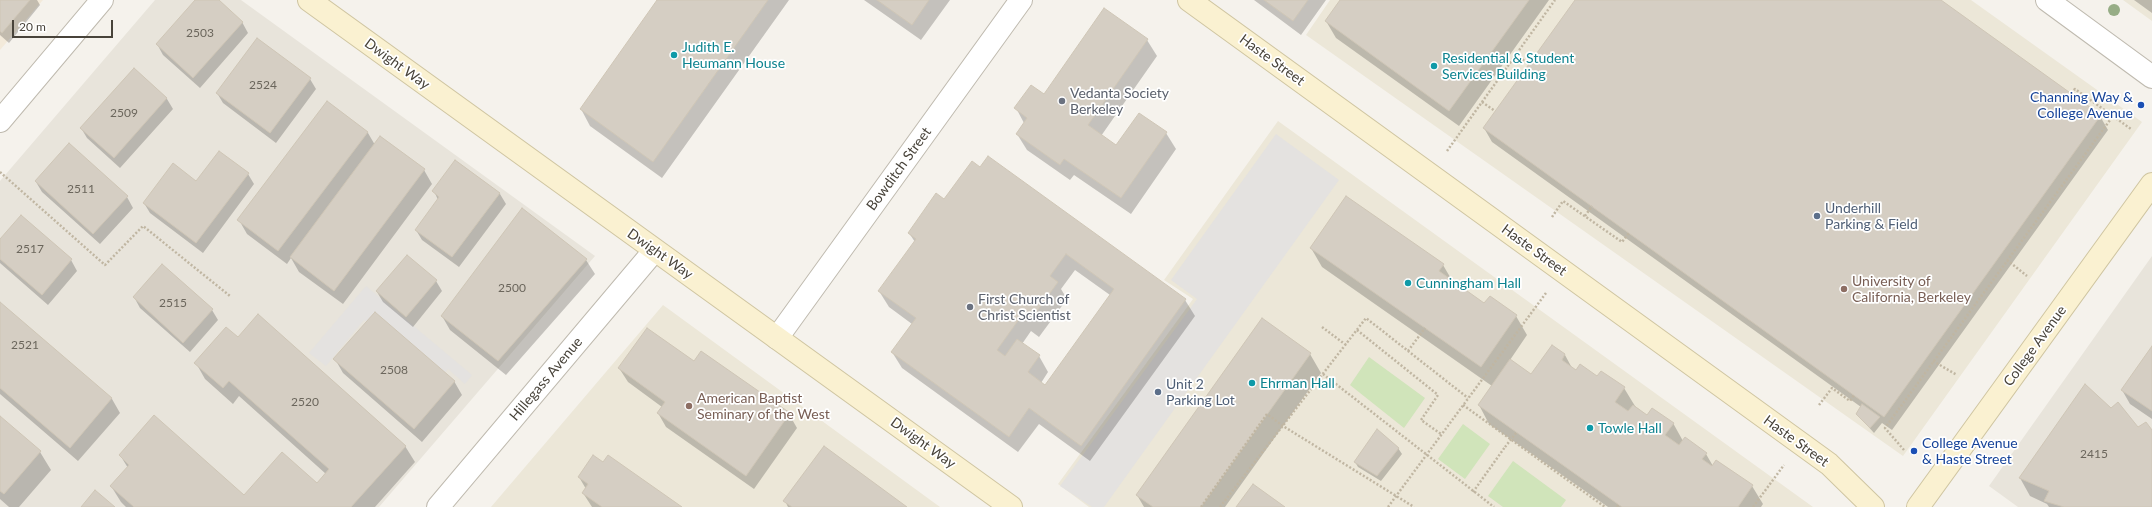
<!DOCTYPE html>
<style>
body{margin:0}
#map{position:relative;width:2152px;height:507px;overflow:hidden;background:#f5f2ec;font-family:Lato,sans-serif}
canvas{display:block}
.scale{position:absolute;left:12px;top:20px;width:101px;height:18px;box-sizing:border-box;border:2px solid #48433a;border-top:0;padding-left:5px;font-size:12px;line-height:14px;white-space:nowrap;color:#48433a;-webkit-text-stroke:3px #fff;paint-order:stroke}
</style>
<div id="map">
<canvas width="2152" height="507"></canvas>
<div class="scale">20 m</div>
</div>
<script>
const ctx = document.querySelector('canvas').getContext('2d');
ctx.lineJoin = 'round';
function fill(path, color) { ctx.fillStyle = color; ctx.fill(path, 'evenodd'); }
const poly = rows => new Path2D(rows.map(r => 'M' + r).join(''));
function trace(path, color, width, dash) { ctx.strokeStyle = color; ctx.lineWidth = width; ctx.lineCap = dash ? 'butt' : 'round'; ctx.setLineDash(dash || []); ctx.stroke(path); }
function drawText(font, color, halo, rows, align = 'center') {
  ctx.font = font + ' Lato,sans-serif'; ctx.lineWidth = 3.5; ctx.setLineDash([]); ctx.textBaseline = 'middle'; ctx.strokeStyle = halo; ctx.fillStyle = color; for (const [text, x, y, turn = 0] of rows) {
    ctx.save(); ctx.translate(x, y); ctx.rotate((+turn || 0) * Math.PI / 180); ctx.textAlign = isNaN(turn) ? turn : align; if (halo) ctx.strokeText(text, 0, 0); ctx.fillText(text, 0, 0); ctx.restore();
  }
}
const residential = poly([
 [155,0,241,0,595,256,379,507,0,507,0,181],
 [2152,256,2152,507,2018,507,1989,486]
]);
const commercial = poly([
 [0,0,43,0,0,50]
]);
const education = poly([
 [1330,0,1971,0,2142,122,1903,456,1306,35],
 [2124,0,2152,0,2152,21,2123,0],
 [1278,121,1813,507,1089,507,1058,484,1193,299,1164,280],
 [663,305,940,507,491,507]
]);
const green = poly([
 [1369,357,1425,398,1404,428,1350,385],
 [1463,424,1490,444,1465,479,1438,459],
 [1513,461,1566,500,1561,507,1503,507,1488,496]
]);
const parking = poly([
 [1276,134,1339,180,1104,507,1092,507,1060,486,1197,299,1171,280],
 [366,286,472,375,465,384,448,369,437,381,364,320,326,366,309,353]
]);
const shadow = poly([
 [0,0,37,0,40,5,9,43,0,35],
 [197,0,217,0,242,22,248,33,200,88,163,55,157,44],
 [659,0,789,0,662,178,590,126,581,109],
 [864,0,950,0,921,40],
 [1254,0,1326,0,1301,35],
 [1342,0,1549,0,1459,126,1336,38,1326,21],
 [1576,0,1939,0,2100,116,2108,130,1892,430,1882,423,1874,433,1857,414,1861,407,1492,142,1484,128],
 [2134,0,2152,0,2152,13],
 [1105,10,1147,40,1157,56,1101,136,1117,146,1166,133,1176,149,1131,214,1074,175,1070,180,1027,150,1017,134,1024,123,1016,108,1044,95],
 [134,69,167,99,173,109,120,168,87,138,81,128],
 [310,79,316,89,276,143,223,103,217,93],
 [327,102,368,133,375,145,381,137,424,170,432,184,343,304,299,272,291,258,287,264,247,234,239,220],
 [455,161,500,194,506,204,459,267,422,240,416,230,438,200,434,191],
 [248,174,254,184,203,253,150,213,144,203,196,182],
 [36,182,127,197,133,208,100,244,42,192],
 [945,200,1185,300,1195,316,1090,461,1039,424,1018,452,902,368,892,352,912,324,889,307,879,291,915,242,909,233],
 [1075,270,1110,295,1046,386,1041,383,1048,372,1039,356,1022,344,1031,331,1039,337,1067,299,1061,289],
 [522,210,586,260,595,274,506,375,450,330,442,316],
 [21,217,71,260,77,271,48,305,0,263,0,241],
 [1311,248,1443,265,1453,282,1484,304,1516,316,1527,335,1510,360,1532,376,1552,346,1565,355,1572,368,1577,371,1624,388,1635,406,1648,417,1673,423,1683,441,1706,454,1713,466,1717,461,1752,486,1763,504,1761,507,1608,507,1489,424,1479,405,1492,386,1322,267],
 [407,257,436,281,442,291,413,327,383,302,377,292],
 [134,297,212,310,218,320,190,352,140,308],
 [0,303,112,399,120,413,78,461,0,394],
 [238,338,405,446,415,462,375,507,126,507,121,502,111,486,128,468,120,455,244,496,317,485,326,474,239,396,233,404,205,379,196,363],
 [2152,348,2152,419,2130,404,2122,390],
 [1310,354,1321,373,1225,507,1144,507,1137,495],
 [335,359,454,381,462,395,422,442,343,373],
 [694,362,789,414,797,428,754,489,666,427,658,413,662,407,628,382,619,368],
 [2111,410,2137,428,2152,432,2152,507,2049,507,2047,504,2030,496,2020,478],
 [0,417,40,452,51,470,19,507,9,507,0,499],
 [1398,448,1402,454,1381,481,1358,467,1355,462],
 [579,477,680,507,592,507,583,493,586,489],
 [785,501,906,507,788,507]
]);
const building = poly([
 [0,0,30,0,2,33,0,31,0,0],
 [195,0,219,0,243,22,193,78,156,44,195,0],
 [657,0,768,0,653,162,580,109,657,0],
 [877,0,929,0,912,25,877,0],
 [1264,0,1308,0,1293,21,1264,0],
 [1340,0,1529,0,1449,111,1325,21,1340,0],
 [1575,0,1941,0,2101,115,1884,417,1483,128,1575,0],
 [1104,8,1148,39,1088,125,1116,145,1139,113,1167,132,1121,198,1064,159,1060,165,1016,134,1027,118,1014,108,1031,85,1044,94,1104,8],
 [257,38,311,78,270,133,216,93,257,38],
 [134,68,167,98,114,158,80,128,134,68],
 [327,101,368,132,278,251,237,220,327,101],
 [380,136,425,169,334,291,290,257,380,136],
 [69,143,128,196,93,234,35,181,69,143],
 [219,151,249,173,196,243,143,203,173,163,196,181,219,151],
 [988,156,1186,299,1081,446,1029,408,1009,437,891,352,916,318,878,291,916,239,908,233,936,193,944,199,972,161,980,167,988,156],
 [1066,254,1114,289,1045,385,1028,372,1040,355,1017,339,1005,356,997,350,1022,315,1030,321,1058,282,1050,276,1066,254],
 [455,160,500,193,452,257,415,230,439,197,432,191,455,160],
 [1346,196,1444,264,1439,271,1484,303,1490,296,1517,315,1481,367,1310,248,1346,196],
 [522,208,587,259,498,361,441,316,522,208],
 [21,215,72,259,42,295,0,259,0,239,21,215],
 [407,255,437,280,406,317,376,291,407,255],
 [162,264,213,309,183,343,133,297,162,264],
 [0,302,112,398,70,448,0,388,0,302],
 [375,312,455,381,414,429,333,359,375,312],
 [258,314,406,446,351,507,134,507,110,486,129,465,119,455,154,415,244,495,282,452,317,483,329,469,229,381,223,388,194,363,226,327,238,337,258,314],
 [1262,318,1311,353,1201,507,1153,507,1136,495,1262,318],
 [647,328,694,361,701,351,790,413,746,476,657,413,665,402,618,368,647,328],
 [1552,345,1565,354,1562,360,1576,370,1580,364,1597,376,1601,371,1625,387,1615,402,1628,411,1633,405,1647,415,1652,408,1674,423,1665,435,1679,445,1685,437,1707,453,1702,459,1712,466,1716,460,1753,485,1738,507,1622,507,1478,405,1510,359,1531,374,1552,345],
 [2152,346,2152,411,2121,390,2152,346],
 [2085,384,2111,408,2118,402,2138,427,2146,422,2152,430,2152,507,2064,507,2044,501,2049,491,2019,478,2085,384],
 [1862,404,1880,417,1870,428,1856,414,1862,404],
 [0,416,41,451,4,494,0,491,0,416],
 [1377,429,1399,448,1377,476,1354,462,1377,429],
 [824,446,907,507,792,507,783,501,824,446],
 [593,455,603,462,608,455,682,507,602,507,582,493,588,484,578,477,593,455],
 [1253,484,1285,507,1236,507,1253,484],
 [95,490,115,507,81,507,95,490]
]);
const path = poly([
 [1516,55,1529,64],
 [2071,93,2075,89,2131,129],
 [1482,102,1495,111],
 [1447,151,1555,0],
 [0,172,105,265,143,226,230,296],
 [1585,216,1592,206],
 [1552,217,1563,201,1622,242,1629,233],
 [2007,260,2027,276],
 [1322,327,1346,345],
 [1357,330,1438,395,1421,420,1441,434],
 [1408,351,1425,328],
 [1933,361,1957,375],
 [1323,374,1494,507],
 [1463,405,1605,507],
 [1819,405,1832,388,1850,401,1854,395],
 [1904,450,1885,428,2113,116],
 [1473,492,1505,447],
 [1201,507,1267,414,1283,426,1414,507],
 [1220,507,1366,318,1468,398],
 [1388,507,1546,293],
 [1617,507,1619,504],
 [1753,507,1784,465]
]);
const street = poly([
 [2047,0,2152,77],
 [0,121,102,0],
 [777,338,1021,0],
 [438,507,654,251]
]);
const secondary = poly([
 [309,0,1011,507],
 [1189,0,1829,464,1873,507],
 [1918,507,2152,184]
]);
const pathBridge = poly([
 [1505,447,1516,433]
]);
const trees = [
 [2114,10]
];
const markers = [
 [674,55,4,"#0f9aa8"],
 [1434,66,4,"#0f9aa8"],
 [1062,101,4,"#6b7280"],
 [2141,105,4,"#1a4fb4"],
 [1817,216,4,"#5c6f8a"],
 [1408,283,4,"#0f9aa8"],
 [1844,289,4,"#8d6e63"],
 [970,307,4,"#6b7280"],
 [1252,383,4,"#0f9aa8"],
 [1158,392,4,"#5c6f8a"],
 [689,406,4,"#8d6e63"],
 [1590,428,4,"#0f9aa8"],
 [1914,451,4,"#1a4fb4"]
];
const numberNames = [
 ["2503",200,33],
 ["2524",263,85],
 ["2509",124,113],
 ["2511",81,189],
 ["2517",30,249],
 ["2500",512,288],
 ["2515",173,303],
 ["2521",25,345],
 ["2508",394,370],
 ["2520",305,402],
 ["2415",2094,454]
];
const cultureNames = [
 ["Judith E.",682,47],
 ["Heumann House",682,63],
 ["Residential & Student",1442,58],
 ["Services Building",1442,74],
 ["Cunningham Hall",1416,283],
 ["Ehrman Hall",1260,383],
 ["Towle Hall",1598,428]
];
const streetNames = [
 ["Haste Street",1272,60,36],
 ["Dwight Way",397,64,36],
 ["Bowditch Street",899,169,-54],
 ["Haste Street",1534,250,36],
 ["Dwight Way",660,254,35],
 ["College Avenue",2035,346,-54],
 ["Hillegass Avenue",546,379,-50],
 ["Haste Street",1796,441,36],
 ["Dwight Way",923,443,36]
];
const worshipNames = [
 ["Vedanta Society",1070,93],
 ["Berkeley",1070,109],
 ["First Church of",978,299],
 ["Christ Scientist",978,315]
];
const transitNames = [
 ["Channing Way &",2133,97],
 ["College Avenue",2133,113],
 ["College Avenue",1922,443,"left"],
 ["& Haste Street",1922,459,"left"]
];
const serviceNames = [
 ["Underhill",1825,208],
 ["Parking & Field",1825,224],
 ["Unit 2",1166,384],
 ["Parking Lot",1166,400]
];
const educationNames = [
 ["University of",1852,281],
 ["California, Berkeley",1852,297],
 ["American Baptist",697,398],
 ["Seminary of the West",697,414]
];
fill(residential, '#e8e4db');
fill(commercial, '#f3eada');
fill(education, '#ece7d8');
fill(green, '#d0e4ba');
fill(parking, '#e4e2e0');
fill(shadow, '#0003');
fill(building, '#d5cec3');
trace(building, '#cfc6b6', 1);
trace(street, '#bfbaaf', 24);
trace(secondary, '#cfc5a1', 24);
trace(path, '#c0b6a2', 2.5, [2, 2]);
trace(street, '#fff', 22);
trace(secondary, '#faf1d1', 22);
trace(pathBridge, '#c0b6a2', 2.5, [2, 2]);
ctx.fillStyle = '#97ad86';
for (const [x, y] of trees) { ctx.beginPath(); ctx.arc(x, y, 6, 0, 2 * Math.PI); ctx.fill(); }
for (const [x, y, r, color] of markers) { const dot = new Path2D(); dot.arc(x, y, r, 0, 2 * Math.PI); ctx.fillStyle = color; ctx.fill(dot); trace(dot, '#fff', 1.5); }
drawText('12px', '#6b665c', null, numberNames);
drawText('14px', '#0d838f', '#fff', cultureNames, 'left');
drawText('14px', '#48433a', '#fff', streetNames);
drawText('14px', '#5b616d', '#fff', worshipNames, 'left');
drawText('14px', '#164399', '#fff', transitNames, 'right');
drawText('14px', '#4e5e75', '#fff', serviceNames, 'left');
drawText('14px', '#785e54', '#fff', educationNames, 'left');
</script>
